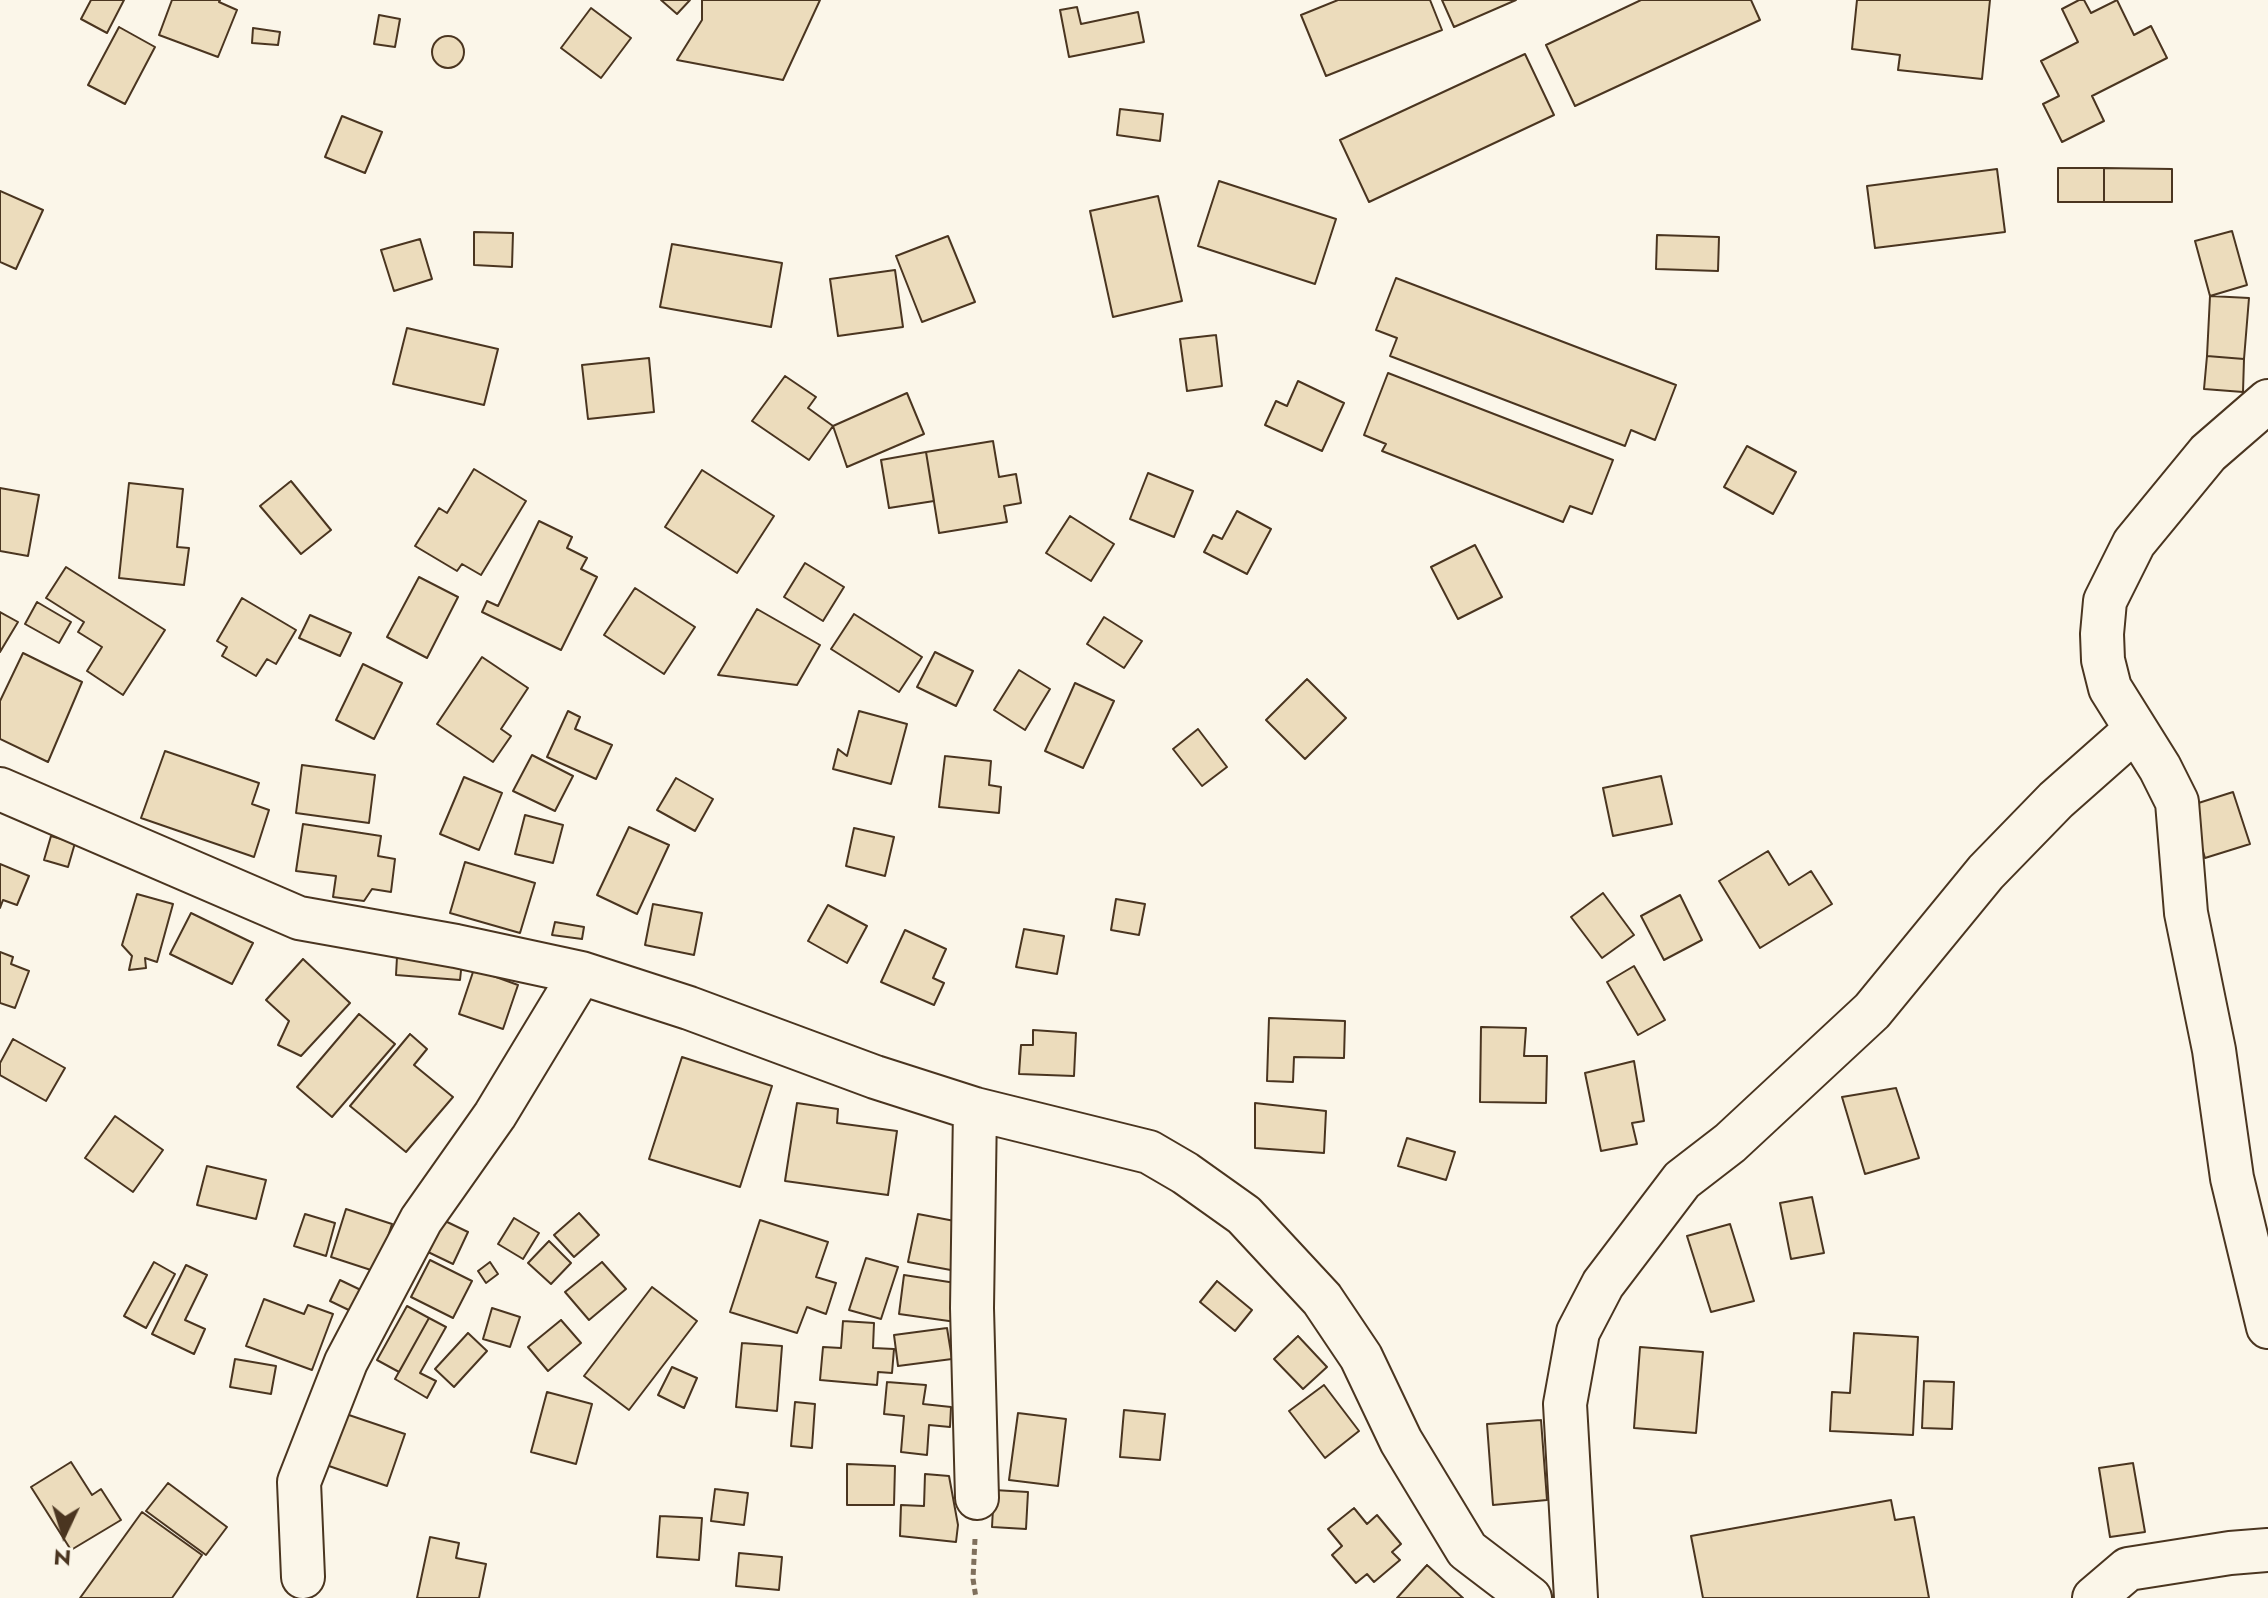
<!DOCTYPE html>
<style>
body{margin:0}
#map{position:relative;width:2268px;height:1598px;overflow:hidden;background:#fbf6e9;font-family:Jost,sans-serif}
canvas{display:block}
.north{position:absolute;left:24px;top:1494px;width:80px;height:80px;-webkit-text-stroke:6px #fbf6e9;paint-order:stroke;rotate:184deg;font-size:22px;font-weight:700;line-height:32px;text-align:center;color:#4a3520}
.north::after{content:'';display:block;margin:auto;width:28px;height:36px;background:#4a3520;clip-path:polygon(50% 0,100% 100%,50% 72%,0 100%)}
</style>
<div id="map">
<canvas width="2268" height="1598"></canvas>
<div class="north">N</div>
</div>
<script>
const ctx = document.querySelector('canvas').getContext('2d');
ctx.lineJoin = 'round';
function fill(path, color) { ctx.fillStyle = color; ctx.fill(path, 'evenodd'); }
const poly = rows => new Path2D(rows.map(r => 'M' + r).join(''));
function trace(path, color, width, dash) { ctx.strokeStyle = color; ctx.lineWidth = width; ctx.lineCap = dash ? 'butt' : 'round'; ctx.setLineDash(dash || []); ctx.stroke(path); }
const building = poly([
 [91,0,124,0,107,33,81,19,91,0],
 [172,0,220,0,219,2,237,10,218,57,159,35,172,0],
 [661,0,690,0,677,14,661,0],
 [702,0,820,0,783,80,677,60,702,20,702,0],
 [1338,0,1430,0,1442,30,1326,76,1301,15,1338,0],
 [1442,0,1516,0,1454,27,1442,0],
 [1641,0,1751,0,1760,20,1575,106,1546,45,1641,0],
 [1857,0,1990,0,1982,79,1898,70,1900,55,1852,49,1857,0],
 [2079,0,2084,0,2091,13,2117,0,2134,35,2151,26,2167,58,2092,96,2104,121,2062,142,2043,104,2059,96,2041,61,2078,42,2062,9,2079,0],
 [1077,7,1081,24,1138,12,1144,42,1069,57,1060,10,1077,7],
 [591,8,631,38,601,78,561,48,591,8],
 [379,15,400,19,395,47,374,44,379,15],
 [119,27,155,47,125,104,88,85,119,27],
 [253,28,280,32,278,45,252,43,253,28],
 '432 52a16 16 0 1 1 32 0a16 16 0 1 1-32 0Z',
 [1525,54,1554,115,1369,202,1340,140,1525,54],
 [1120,109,1163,114,1160,141,1117,135,1120,109],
 [342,116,382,132,365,173,325,157,342,116],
 [2058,168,2104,168,2104,202,2058,202,2058,168],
 [2104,168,2172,169,2172,202,2104,202,2104,168],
 [1997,169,2005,232,1875,248,1867,186,1997,169],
 [1219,181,1336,219,1315,284,1198,246,1219,181],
 [0,191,43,210,16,269,0,262,0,191],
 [1158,196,1182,301,1113,317,1090,211,1158,196],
 [2232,231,2247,285,2210,296,2195,241,2232,231],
 [474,232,513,233,512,267,474,265,474,232],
 [1657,235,1719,237,1718,271,1656,269,1657,235],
 [948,236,975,302,922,322,896,256,948,236],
 [420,239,432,279,394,291,381,250,420,239],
 [672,244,782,263,771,327,660,307,672,244],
 [895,270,903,327,838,336,830,279,895,270],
 [1396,278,1676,385,1655,440,1631,430,1625,446,1390,356,1397,338,1376,330,1396,278],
 [2210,296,2249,298,2244,359,2207,356,2210,296],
 [407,328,498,349,484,405,393,384,407,328],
 [1216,335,1222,386,1187,391,1180,339,1216,335],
 [2207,356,2244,359,2243,392,2204,389,2207,356],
 [649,358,654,412,588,419,582,365,649,358],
 [1388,373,1613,460,1592,514,1570,506,1563,522,1382,451,1386,444,1364,435,1388,373],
 [785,376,816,397,808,408,833,426,809,460,752,421,785,376],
 [1298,381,1344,403,1322,451,1265,425,1276,401,1287,406,1298,381],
 [907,393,924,434,847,467,833,426,907,393],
 [993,441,999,477,1016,474,1021,503,1004,506,1007,522,939,533,926,452,993,441],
 [1747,446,1796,472,1773,514,1724,487,1747,446],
 [926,452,934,501,889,508,881,460,926,452],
 [474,469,526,501,481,575,462,564,457,571,415,546,439,508,447,513,474,469],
 [702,470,774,516,737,573,665,527,702,470],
 [1148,473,1193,491,1174,537,1130,519,1148,473],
 [291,481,331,530,301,554,260,506,291,481],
 [129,483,183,489,177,547,189,548,184,585,119,578,129,483],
 [0,488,39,495,28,556,0,551,0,488],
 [1237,511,1271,529,1247,574,1204,552,1213,535,1222,539,1237,511],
 [1070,516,1114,544,1091,581,1046,553,1070,516],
 [539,521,572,537,567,548,587,558,581,569,597,577,561,650,482,612,487,601,498,606,539,521],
 [1475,545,1502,597,1458,619,1431,567,1475,545],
 [805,563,844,587,823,621,784,597,805,563],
 [66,567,165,630,123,695,87,671,102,647,78,632,84,622,46,598,66,567],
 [419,577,458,597,427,658,387,637,419,577],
 [635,588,695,627,664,674,604,635,635,588],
 [242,598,296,630,276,664,267,659,256,676,222,656,227,647,217,641,242,598],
 [37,602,71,622,59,643,25,624,37,602],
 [757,609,820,645,797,685,718,675,757,609],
 [0,612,18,622,0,652,0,612],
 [854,614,922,657,899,692,831,649,854,614],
 [310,615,351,633,340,656,299,638,310,615],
 [1104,617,1142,641,1124,668,1087,644,1104,617],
 [935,652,973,671,956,706,917,687,935,652],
 [23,653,82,682,48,762,0,739,0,701,23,653],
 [482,657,528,688,501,729,511,736,493,762,437,724,482,657],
 [363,664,402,683,374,739,336,720,363,664],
 [1019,670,1050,689,1025,730,994,710,1019,670],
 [1307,679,1346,718,1305,759,1266,720,1307,679],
 [1075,683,1114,701,1083,768,1045,751,1075,683],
 [568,711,580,717,575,729,612,745,596,779,547,757,568,711],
 [859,711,907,724,891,784,833,769,838,749,847,756,859,711],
 [1198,729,1227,767,1202,786,1173,749,1198,729],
 [165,751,259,783,252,804,269,810,254,857,141,818,165,751],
 [532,755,573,776,555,811,513,791,532,755],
 [945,756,991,761,989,785,1001,787,999,813,939,807,945,756],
 [302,765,375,775,369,823,296,813,302,765],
 [1661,776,1672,824,1613,836,1603,788,1661,776],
 [464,777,502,793,479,850,440,834,464,777],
 [676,778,713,799,695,831,657,810,676,778],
 [2233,792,2250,844,2205,858,2189,806,2233,792],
 [525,815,563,825,553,863,515,854,525,815],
 [303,824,381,836,378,856,395,859,391,892,372,889,364,901,333,897,336,876,296,871,303,824],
 [629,827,669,845,637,914,597,895,629,827],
 [854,828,894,837,885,876,846,866,854,828],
 [51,836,75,843,68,867,44,860,51,836],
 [1768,851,1789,885,1811,871,1832,904,1760,948,1719,881,1768,851],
 [465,862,535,883,520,933,450,913,465,862],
 [0,864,29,876,17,905,3,900,0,908,0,864],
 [1603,893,1634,935,1602,958,1571,917,1603,893],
 [137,894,173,904,157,962,145,958,146,968,129,970,132,956,122,945,137,894],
 [1680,895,1702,940,1664,960,1641,916,1680,895],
 [1116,899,1145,904,1139,935,1111,930,1116,899],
 [653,904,702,913,694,955,645,945,653,904],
 [828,905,867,926,847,963,808,941,828,905],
 [191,913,253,943,232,984,170,954,191,913],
 [555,922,584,927,582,939,552,935,555,922],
 [1024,929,1064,936,1057,974,1016,967,1024,929],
 [905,930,946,949,933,978,944,983,934,1005,881,982,905,930],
 [0,952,13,957,11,964,29,971,15,1008,0,1003,0,952],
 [397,957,462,961,460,980,396,975,397,957],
 [303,959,350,1003,301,1056,278,1045,289,1021,266,1000,303,959],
 [1634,966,1665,1020,1638,1035,1607,982,1634,966],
 [474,969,518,985,503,1029,459,1014,474,969],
 [359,1014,395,1044,332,1117,297,1087,359,1014],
 [1269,1018,1345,1021,1344,1058,1294,1057,1293,1082,1267,1081,1269,1018],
 [1481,1027,1526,1028,1524,1056,1547,1056,1546,1103,1480,1102,1481,1027],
 [1033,1030,1076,1033,1074,1076,1019,1074,1021,1045,1033,1045,1033,1030],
 [410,1034,427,1049,414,1065,453,1097,406,1152,350,1106,410,1034],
 [13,1039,65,1068,46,1101,0,1075,0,1063,13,1039],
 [682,1057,772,1086,740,1187,649,1159,682,1057],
 [1634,1061,1644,1121,1632,1123,1637,1144,1601,1151,1585,1073,1634,1061],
 [1896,1088,1919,1158,1865,1174,1842,1097,1896,1088],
 [797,1103,838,1109,837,1123,897,1131,888,1195,785,1181,797,1103],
 [1255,1103,1326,1111,1324,1153,1255,1148,1255,1103],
 [115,1116,163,1150,133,1192,85,1158,115,1116],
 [1407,1138,1455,1152,1446,1180,1398,1166,1407,1138],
 [207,1166,266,1180,256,1219,197,1205,207,1166],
 [1812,1197,1824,1253,1791,1259,1780,1203,1812,1197],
 [346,1209,392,1224,377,1272,331,1257,346,1209],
 [579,1213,599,1235,574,1257,554,1235,579,1213],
 [305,1214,335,1223,326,1256,294,1246,305,1214],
 [918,1214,965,1223,956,1271,908,1262,918,1214],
 [514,1218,539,1233,523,1259,498,1244,514,1218],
 [443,1220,468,1232,453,1264,428,1252,443,1220],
 [760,1220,828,1242,816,1277,836,1283,826,1314,807,1307,797,1333,730,1312,760,1220],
 [1730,1224,1754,1301,1711,1312,1687,1236,1730,1224],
 [549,1241,571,1263,551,1284,528,1263,549,1241],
 [866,1258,898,1267,881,1319,849,1310,866,1258],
 [430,1260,472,1281,453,1318,411,1297,430,1260],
 [154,1262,175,1274,146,1328,124,1316,154,1262],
 [490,1262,498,1274,486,1283,478,1271,490,1262],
 [602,1262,626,1289,589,1320,565,1292,602,1262],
 [186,1265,207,1275,185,1320,205,1329,194,1354,152,1334,186,1265],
 [904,1275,962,1284,956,1322,899,1314,904,1275],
 [340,1280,365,1292,355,1313,330,1301,340,1280],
 [1217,1281,1252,1310,1235,1331,1200,1302,1217,1281],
 [652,1287,697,1321,629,1410,584,1376,652,1287],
 [264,1299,304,1314,308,1305,333,1314,312,1370,246,1346,264,1299],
 [407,1306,429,1318,399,1372,377,1360,407,1306],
 [492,1308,520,1317,510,1347,483,1339,492,1308],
 [429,1318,446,1327,420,1373,436,1381,427,1398,395,1379,429,1318],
 [561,1320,581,1343,548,1371,528,1347,561,1320],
 [843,1321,874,1323,873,1348,894,1349,892,1373,878,1372,877,1385,820,1380,823,1347,841,1348,843,1321],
 [947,1328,952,1359,898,1366,894,1335,947,1328],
 [468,1333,487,1351,454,1387,435,1369,468,1333],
 [1854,1333,1918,1337,1913,1435,1830,1431,1832,1392,1850,1393,1854,1333],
 [1298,1336,1327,1367,1303,1389,1274,1359,1298,1336],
 [742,1343,782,1346,777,1411,736,1407,742,1343],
 [1640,1347,1703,1352,1696,1433,1634,1428,1640,1347],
 [235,1359,276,1366,271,1394,230,1387,235,1359],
 [672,1367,697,1378,684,1408,658,1395,672,1367],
 [1924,1381,1954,1382,1952,1429,1922,1428,1924,1381],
 [887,1382,926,1385,923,1404,951,1407,950,1427,929,1425,927,1455,901,1452,904,1416,884,1414,887,1382],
 [1324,1385,1359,1431,1325,1458,1289,1411,1324,1385],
 [547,1392,592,1404,576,1464,531,1452,547,1392],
 [795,1402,815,1404,812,1448,791,1446,795,1402],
 [1124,1410,1165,1414,1160,1460,1120,1457,1124,1410],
 [343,1413,405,1434,387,1486,326,1465,343,1413],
 [1018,1413,1066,1419,1058,1486,1009,1480,1018,1413],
 [1541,1420,1547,1500,1493,1505,1487,1424,1541,1420],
 [71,1462,92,1495,101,1489,121,1520,71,1550,31,1487,71,1462],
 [2133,1463,2145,1532,2110,1537,2099,1468,2133,1463],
 [847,1464,895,1466,894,1505,847,1505,847,1464],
 [925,1474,949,1476,958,1525,956,1542,900,1536,901,1505,924,1506,925,1474],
 [168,1483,227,1527,206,1555,146,1511,168,1483],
 [715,1489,748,1493,744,1525,711,1521,715,1489],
 [994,1490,1028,1492,1026,1529,992,1527,994,1490],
 [1891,1500,1895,1520,1914,1517,1929,1598,1703,1598,1691,1536,1891,1500],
 [1354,1508,1367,1524,1377,1515,1401,1544,1392,1552,1400,1560,1374,1582,1367,1574,1356,1583,1332,1555,1342,1546,1328,1529,1354,1508],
 [142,1512,202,1555,172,1598,80,1598,142,1512],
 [660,1516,702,1518,699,1560,657,1557,660,1516],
 [430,1537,459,1543,456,1558,486,1564,479,1598,417,1598,430,1537],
 [739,1553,782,1557,779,1590,736,1586,739,1553],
 [1427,1565,1463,1598,1397,1598,1427,1565]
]);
const path = poly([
 [975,1539,973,1579,976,1598]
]);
const minor = poly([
 [2268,401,2208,453,2134,543,2105,601,2102,634,2103,660,2110,688,2160,768,2177,802,2186,913,2214,1050,2232,1178,2268,1327],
 [0,789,299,918,456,946,581,973,689,1008,875,1077,975,1109,1149,1152,1185,1173,1244,1215,1322,1299,1361,1357,1401,1441,1467,1550,1530,1598],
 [975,1109,972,1308,977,1498],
 [303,1577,299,1482,346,1362,421,1220,495,1115,581,973],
 [1576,1598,1565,1404,1578,1332,1603,1284,1682,1180,1730,1143,1872,1011,1986,872,2056,800,2134,731],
 [2094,1598,2128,1569,2230,1553,2268,1550]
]);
fill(building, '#ecdcbc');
trace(building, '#4a3520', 2);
trace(minor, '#4a3520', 46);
trace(path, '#7f6f5c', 5, [6, 4]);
trace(minor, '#fbf6e9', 42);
</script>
